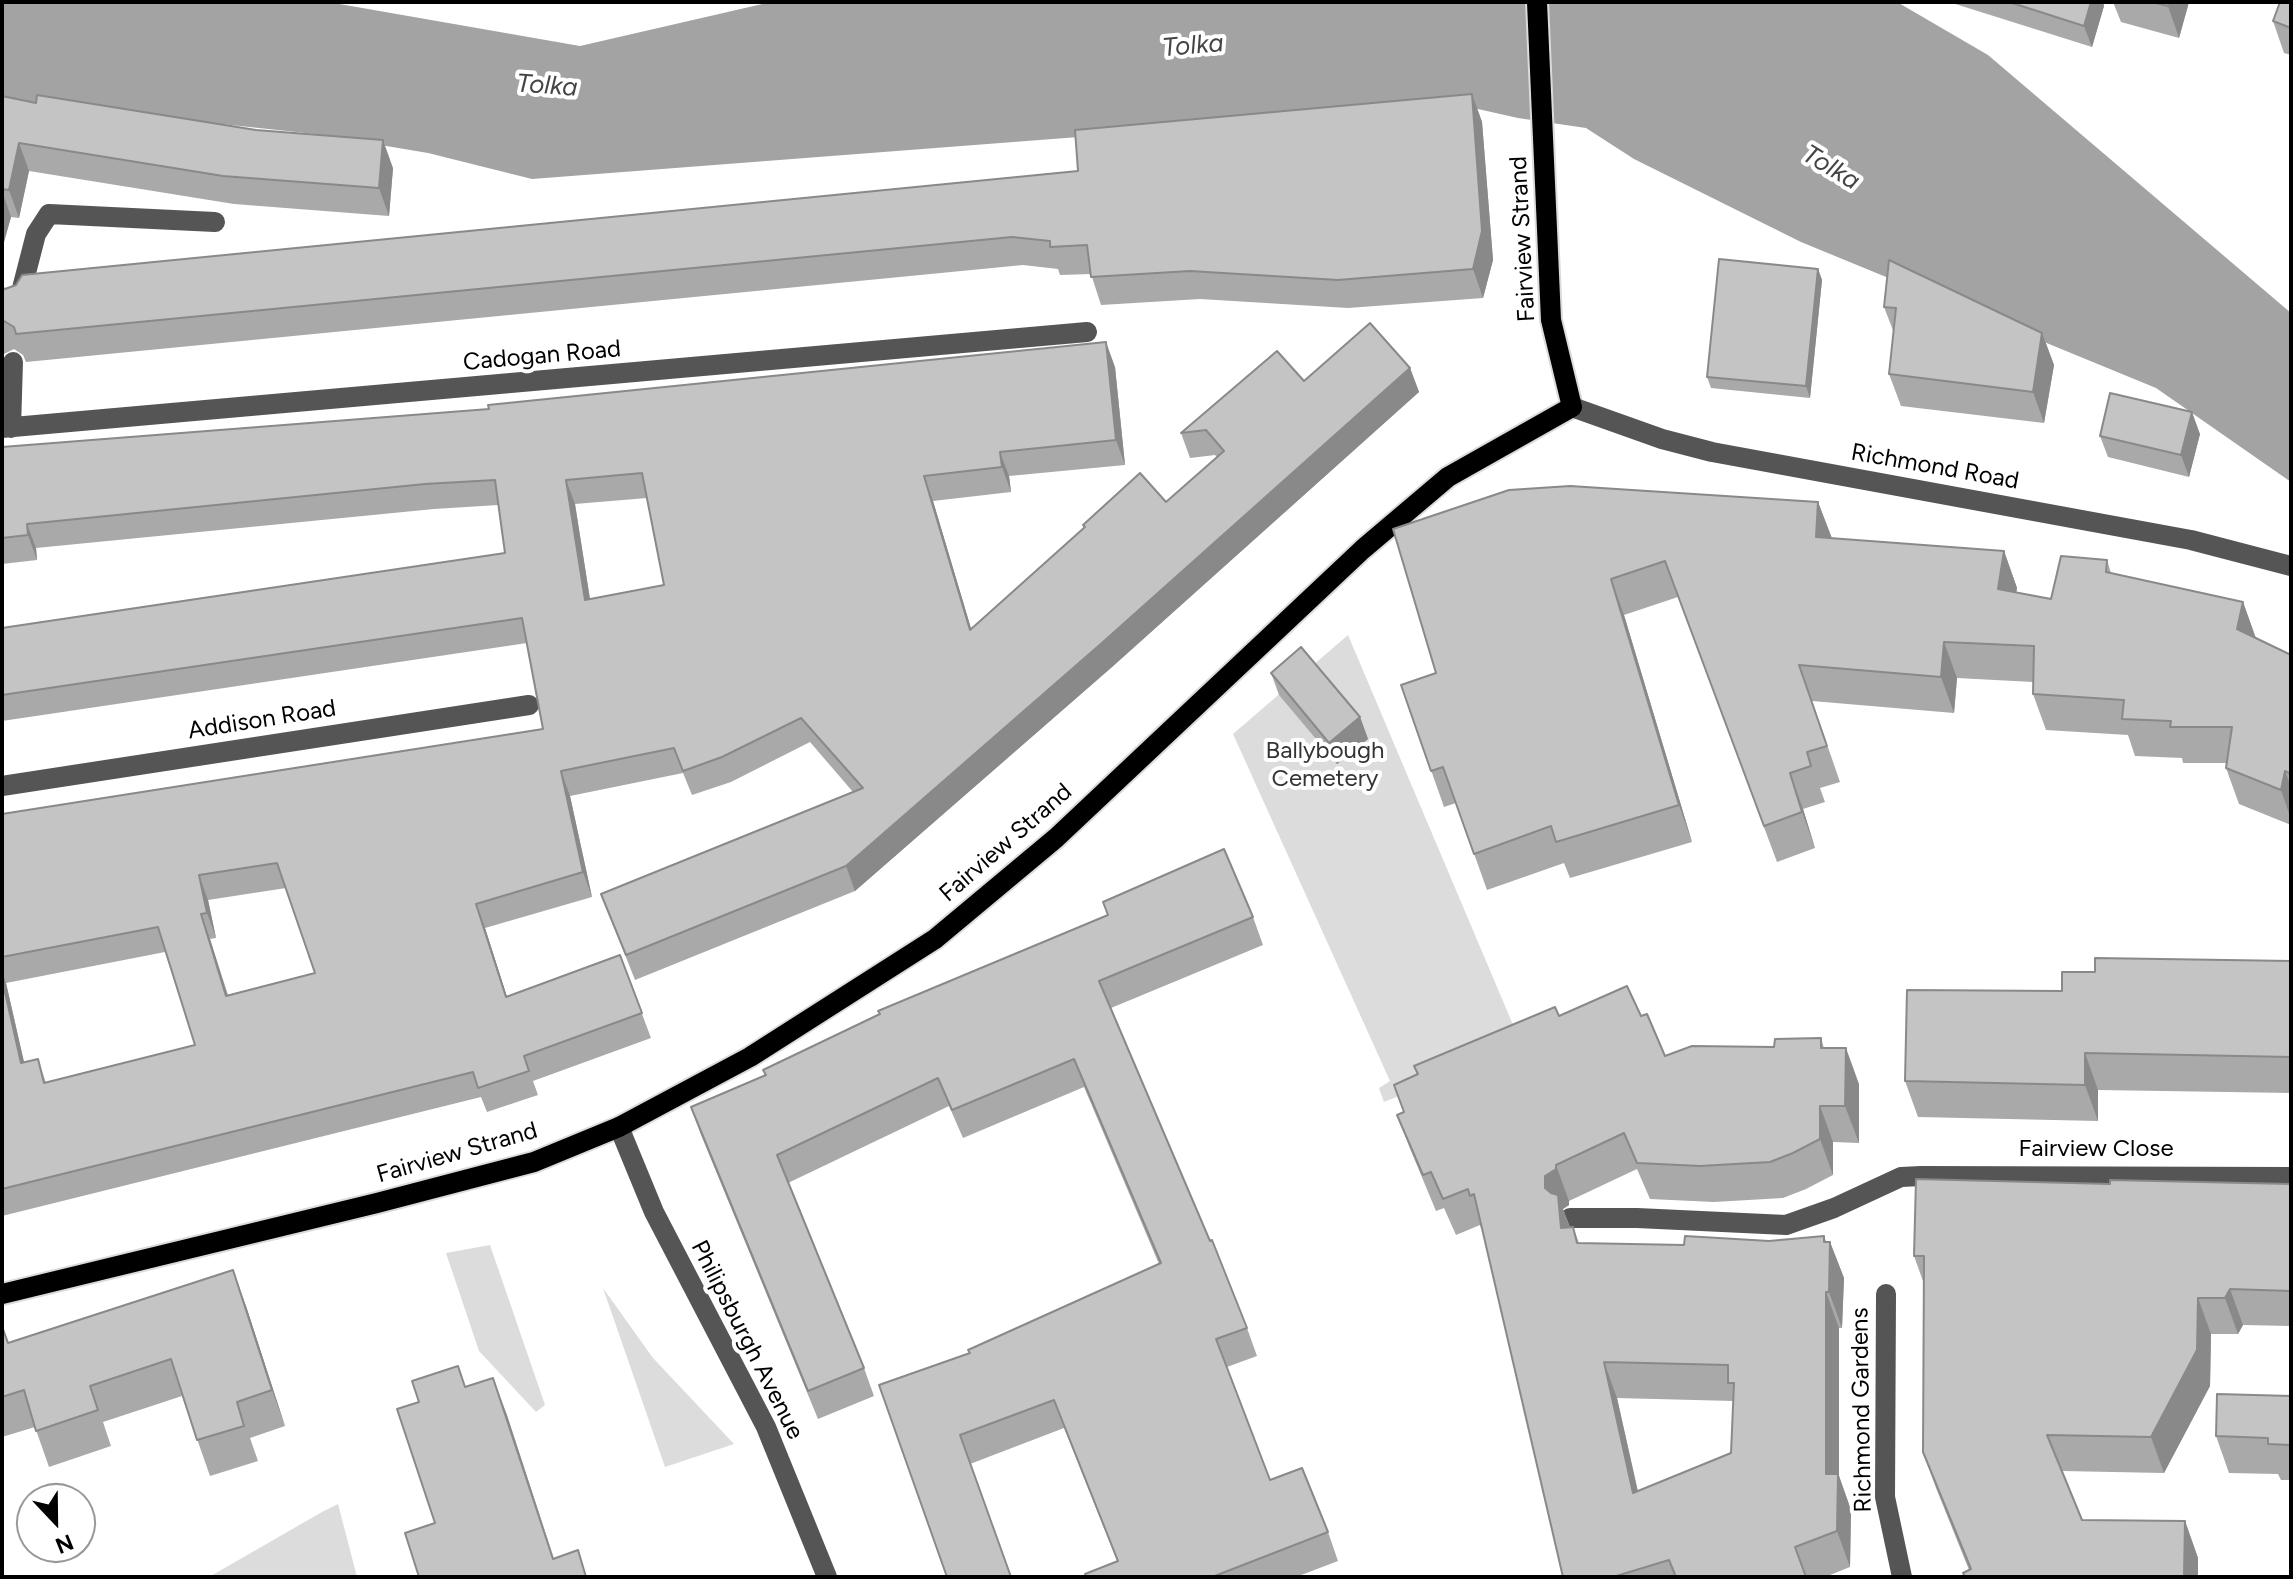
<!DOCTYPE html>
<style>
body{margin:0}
#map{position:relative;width:2293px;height:1579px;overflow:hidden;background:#fff;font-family:Figtree,sans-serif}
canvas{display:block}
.frame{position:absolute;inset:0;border:4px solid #000;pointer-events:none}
.north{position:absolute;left:16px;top:1483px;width:80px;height:80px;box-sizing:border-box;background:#fff;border:2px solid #999;border-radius:50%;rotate:158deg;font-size:22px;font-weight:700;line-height:32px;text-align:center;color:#000}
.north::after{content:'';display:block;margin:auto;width:28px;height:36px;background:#000;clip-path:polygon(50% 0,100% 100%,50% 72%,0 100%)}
</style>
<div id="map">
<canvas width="2293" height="1579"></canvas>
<div class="frame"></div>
<div class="north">N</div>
</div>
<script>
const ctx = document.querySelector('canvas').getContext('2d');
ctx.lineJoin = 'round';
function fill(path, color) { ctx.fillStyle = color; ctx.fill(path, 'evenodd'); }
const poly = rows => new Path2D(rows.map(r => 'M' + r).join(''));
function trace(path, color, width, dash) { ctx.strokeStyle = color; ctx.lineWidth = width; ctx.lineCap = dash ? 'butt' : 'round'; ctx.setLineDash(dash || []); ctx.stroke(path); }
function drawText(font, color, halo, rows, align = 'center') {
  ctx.font = font + ' Figtree,sans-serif'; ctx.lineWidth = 8; ctx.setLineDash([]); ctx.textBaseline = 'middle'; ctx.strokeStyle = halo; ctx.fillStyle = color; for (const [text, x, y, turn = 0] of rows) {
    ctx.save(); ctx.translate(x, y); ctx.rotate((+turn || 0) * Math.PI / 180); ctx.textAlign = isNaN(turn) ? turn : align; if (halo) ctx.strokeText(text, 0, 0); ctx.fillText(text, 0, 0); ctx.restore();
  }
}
const green = poly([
 [1348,635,1522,1046,1384,1102,1379,1088,1390,1081,1233,734],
 [490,1245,545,1405,536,1412,479,1351,446,1253],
 [603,1288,653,1358,734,1444,665,1467],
 [338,1504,357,1577,209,1577,322,1512]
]);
const water = poly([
 [2,2,328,2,580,46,771,2,1897,2,1988,55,2291,313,2291,482,2156,388,1801,242,1634,159,1586,128,1518,118,1469,107,532,179,428,153,315,134,53,106,2,97]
]);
const minor = poly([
 [19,300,36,234,49,214,215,222],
 [1572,407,1662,439,1712,452,2191,540,2291,566],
 [2,428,1087,332],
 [11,428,13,362],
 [2,786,529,705],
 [619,1127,654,1212,766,1427,827,1577],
 [1570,1218,1637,1218,1786,1225,1834,1208,1901,1177,1921,1176,2291,1177],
 [1886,1294,1885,1497,1902,1577]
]);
const major = poly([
 [2,1294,377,1203,534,1162,619,1127,750,1057,935,939,1056,838,1363,549,1448,477,1572,407,1551,320,1537,2]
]);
const wall = poly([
 [1949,2,2103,2,2104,6,2092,47],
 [2113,2,2189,2,2179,38,2121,22],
 [2291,2,2291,55,2284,53,2273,21],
 [1472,94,1482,122,1493,260,1483,298,1348,308,1200,299,1101,305,1091,274,1060,275,1058,269,1023,265,26,362,23,355,14,349,2,355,2,356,2,287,5,289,1078,171],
 [2,96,393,168,389,216,234,204,29,171,19,218,11,217,2,249],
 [1889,260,2042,333,2054,365,2044,423,1901,406,1889,374,1894,333,1884,307],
 [1818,269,1822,280,1810,398,1711,388,1707,377],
 [1115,367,1125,465,1009,476,1011,492,933,501,971,629,1084,528,1083,525,1166,502,1217,457,1215,455,1190,458,1181,433,1304,381,1410,368,1419,392,1112,667,855,891,635,980,601,894,853,792,810,742,731,782,692,795,683,773,570,796,592,897,485,928,507,997,620,955,651,1038,533,1081,538,1095,487,1112,481,1097,2,1216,2,814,543,729,527,643,2,721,2,628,505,553,498,505,434,509,36,548,37,560,2,564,2,447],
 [647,498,664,585,590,599,575,504],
 [286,888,315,973,228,995,210,939,216,938,208,900],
 [165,952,195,1045,46,1083,38,1059,24,1063,6,983],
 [2200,434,2189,477,2108,457,2100,436],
 [1818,502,1832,538,2004,551,2017,588,2016,592,2051,599,2107,560,2111,573,2243,602,2256,638,2291,655,2291,825,2239,804,2226,768,2227,763,2183,763,2182,758,2135,756,2128,735,2046,730,2033,694,2033,682,1957,678,1954,713,1812,701,1840,782,1820,788,1825,802,1803,809,1815,848,1777,862,1678,597,1624,615,1692,842,1570,878,1564,863,1487,890,1456,803,1444,807,1401,685,1436,673,1393,529],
 [1271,673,1360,717,1368,739,1337,764,1279,695],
 [1253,917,1263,945,1111,1008,1247,1328,1257,1356,1227,1367,1270,1480,1328,1532,1338,1561,1296,1577,1086,1577,1117,1561,1064,1428,970,1464,879,1385,970,1353,1159,1264,1084,1087,963,1138,949,1106,788,1183,864,1368,874,1396,818,1419,701,1135,691,1107,765,1076,763,1070],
 [2291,961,2291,1093,2098,1090,2098,1121,1918,1117,1905,1081,2095,972],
 [1559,1016,1641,1016,1665,1056,1774,1047,1821,1038,1824,1048,1859,1084,1859,1143,1833,1142,1833,1175,1806,1189,1783,1198,1714,1202,1650,1199,1637,1169,1569,1201,1569,1205,1563,1209,1570,1227,1573,1227,1579,1243,1684,1245,1769,1241,1824,1236,1826,1242,1830,1242,1844,1278,1842,1328,1839,1328,1839,1476,1851,1510,1850,1567,1825,1577,1563,1577,1483,1232,1480,1225,1456,1235,1444,1208,1436,1211,1411,1151,1397,1115,1404,1113,1417,1074,1414,1066],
 [1617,1398,1733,1401,1731,1453,1638,1491],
 [2110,1184,2291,1184,2291,1326,2243,1325,2238,1334,2211,1334,2210,1386,2164,1473,2062,1471,2082,1520,2185,1521,2198,1558,1969,1570,1936,1488,1923,1452,1924,1284,1914,1256],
 [246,1306,285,1426,250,1438,258,1461,210,1476,182,1396,103,1422,111,1446,49,1467,35,1427,2,1437,2,1330,8,1343],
 [2291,1396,2291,1480,2281,1480,2278,1474,2229,1473,2216,1436]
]);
const shadedWall = poly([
 [2091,2,2103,2,2104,6,2092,47,2084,26],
 [2169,2,2189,2,2179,38,2168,6],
 [1472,94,1482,122,1493,260,1483,298,1473,269],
 [383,140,393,168,389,216,379,188],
 [19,143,29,171,19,218,9,190],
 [2,191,11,217,2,249],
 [1818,269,1822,280,1810,398,1806,386],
 [2042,333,2054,365,2044,423,2033,392],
 [1106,342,1115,367,1125,465,1116,440],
 [1410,368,1419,392,1112,667,855,891,846,866],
 [2192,412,2200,434,2189,477,2181,455],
 [1000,452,1009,476,1011,492,1002,467],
 [924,476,933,501,979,655,970,630],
 [566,480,575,504,594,625,585,600],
 [1818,502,1832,539,1816,537],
 [27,524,36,548,37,560,28,535],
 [2004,551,2017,588,2011,625,1998,589],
 [1611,579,1624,615,1692,842,1679,805],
 [2243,602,2256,639,2237,629],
 [1944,642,1957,678,1954,713,1941,677],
 [1360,717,1368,739,1337,764,1329,743],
 [561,771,570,796,592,897,583,872],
 [2285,771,2291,787,2291,819,2281,790],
 [1790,773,1803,809,1815,848,1802,812],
 [199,875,208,900,216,938,207,913],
 [476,904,485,928,515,1022,506,997],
 [201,914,210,939,235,1020,226,996],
 [2,971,6,983,30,1088,21,1063,2,979],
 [1846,1048,1859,1084,1859,1143,1845,1106],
 [2085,1053,2098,1090,2098,1121,2085,1085],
 [1820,1106,1833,1142,1833,1175,1820,1139],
 [1556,1165,1569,1201,1569,1205,1563,1209,1571,1231,1561,1228,1545,1188,1545,1176],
 [1824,1236,1830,1254,1830,1242,1844,1278,1842,1328,1829,1292],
 [233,1270,246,1306,285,1426,272,1390],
 [2230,1289,2243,1325,2238,1334,2225,1298],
 [1826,1292,1839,1328,1839,1476,1851,1510,1850,1567,1837,1531,1826,1474],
 [2198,1298,2211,1334,2210,1386,2164,1473,2151,1437],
 [1604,1362,1617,1398,1646,1529,1633,1493],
 [493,1378,507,1415,560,1577],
 [2185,1521,2198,1558,2198,1577,2184,1577]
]);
const building = poly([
 [2009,2,2091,2,2084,26,2009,2],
 [2152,2,2169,2,2168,6,2152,2],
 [2280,2,2291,2,2291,28,2273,21,2280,2],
 [1472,94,1482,231,1473,269,1338,280,1190,271,1091,277,1087,245,1050,247,1050,241,1012,237,16,334,14,327,4,321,2,322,2,287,5,289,16,285,22,275,1078,171,1075,130,1472,94],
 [37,95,256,130,383,140,379,188,223,176,19,143,9,190,2,189,2,96,36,103,37,95],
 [1719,259,1818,269,1806,386,1707,377,1719,259],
 [1889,260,2042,333,2033,392,1889,374,1896,308,1884,307,1889,260],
 [1370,323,1410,368,1103,642,846,866,626,955,601,894,863,788,801,718,722,757,683,771,674,748,561,771,583,872,476,904,506,997,620,955,642,1013,524,1056,529,1071,478,1088,473,1072,2,1189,2,979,21,1063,38,1059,44,1083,195,1045,158,927,2,957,2,814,543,729,522,618,2,695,2,628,505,553,495,480,425,484,27,524,28,535,2,538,2,447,489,409,488,405,1106,342,1116,440,1000,452,1002,467,924,476,970,630,1085,527,1083,525,1140,473,1166,502,1224,451,1206,430,1181,433,1277,351,1304,381,1370,323],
 [642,473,664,585,585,600,566,480,642,473],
 [277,863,315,973,226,996,201,914,207,913,199,875,277,863],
 [2110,393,2192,412,2181,455,2100,436,2110,393],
 [1570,486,1818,502,1816,537,2004,551,1998,589,2051,599,2061,556,2107,560,2106,572,2243,602,2237,629,2291,655,2291,774,2285,771,2281,790,2226,768,2232,727,2170,727,2171,721,2122,719,2124,700,2033,694,2034,646,1944,642,1941,677,1799,665,1827,746,1807,752,1811,766,1790,773,1802,812,1764,826,1665,561,1611,579,1679,805,1556,842,1551,826,1474,854,1443,767,1431,771,1401,685,1436,673,1393,529,1509,490,1570,486],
 [1301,647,1360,717,1329,743,1271,673,1301,647],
 [1224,849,1253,917,1099,981,1210,1241,1212,1240,1247,1328,1216,1339,1270,1480,1302,1468,1328,1532,1212,1577,1086,1577,1085,1574,1118,1561,1054,1400,960,1435,1011,1577,947,1577,879,1385,970,1353,968,1350,1161,1263,1074,1059,952,1110,938,1078,777,1155,864,1368,808,1391,691,1107,766,1075,763,1070,880,1014,878,1011,1108,915,1103,902,1224,849],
 [2095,958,2291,961,2291,1057,2085,1053,2085,1085,1905,1081,1907,990,2062,991,2062,972,2095,972,2095,958],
 [1627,986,1641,1016,1647,1014,1665,1056,1692,1046,1774,1047,1775,1039,1821,1038,1821,1048,1846,1048,1845,1106,1820,1106,1820,1139,1793,1153,1770,1162,1700,1166,1637,1163,1624,1133,1556,1165,1556,1169,1545,1176,1545,1188,1551,1193,1558,1195,1561,1228,1573,1227,1577,1243,1684,1245,1685,1236,1769,1241,1824,1236,1824,1242,1830,1242,1829,1292,1826,1292,1826,1474,1838,1474,1837,1531,1795,1547,1806,1577,1676,1577,1669,1560,1613,1577,1563,1577,1474,1194,1470,1196,1468,1189,1443,1199,1431,1172,1423,1175,1397,1115,1404,1112,1394,1085,1418,1074,1414,1066,1555,1007,1559,1016,1627,986],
 [1604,1362,1728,1365,1728,1383,1734,1383,1731,1453,1633,1493,1604,1362],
 [1916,1179,2110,1184,2110,1180,2291,1184,2291,1291,2230,1289,2225,1298,2198,1298,2197,1350,2151,1437,2047,1435,2082,1520,2185,1521,2184,1577,1965,1577,1963,1573,1971,1569,1923,1452,1924,1256,1914,1256,1916,1179],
 [233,1270,272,1390,237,1402,244,1426,197,1440,171,1359,90,1386,98,1410,36,1431,24,1390,2,1397,2,1330,3,1329,8,1343,233,1270],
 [458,1366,465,1387,493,1378,553,1559,578,1550,586,1577,419,1577,405,1533,435,1523,397,1409,419,1402,412,1381,458,1366],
 [2217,1394,2291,1396,2291,1445,2268,1444,2268,1438,2216,1436,2217,1394]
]);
const streetNames = [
 ["Fairview Strand",1523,239,-93],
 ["Cadogan Road",542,356,-5],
 ["Richmond Road",1935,467,10],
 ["Addison Road",262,720,-9],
 ["Fairview Strand",1006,843,-41],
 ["Fairview Close",2096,1149],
 ["Fairview Strand",457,1153,-16],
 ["Philipsburgh Avenue",747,1340,63],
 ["Richmond Gardens",1862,1410,-91]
];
const parkNames = [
 ["Ballybough",1325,751],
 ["Cemetery",1325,779]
];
const waterNames = [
 ["Tolka",1193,46,-5],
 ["Tolka",547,86,4],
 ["Tolka",1831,168,31]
];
fill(green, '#dcdcdc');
fill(water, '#a3a3a3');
trace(major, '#dbdbdb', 24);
trace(minor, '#555', 20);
trace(major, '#000', 20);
fill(wall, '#a9a9a9');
fill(shadedWall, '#898989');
fill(building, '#c4c4c4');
trace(building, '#898989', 2);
drawText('24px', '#000', '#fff', streetNames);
drawText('24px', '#333', '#fff', parkNames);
drawText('italic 26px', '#444', '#fff', waterNames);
</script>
